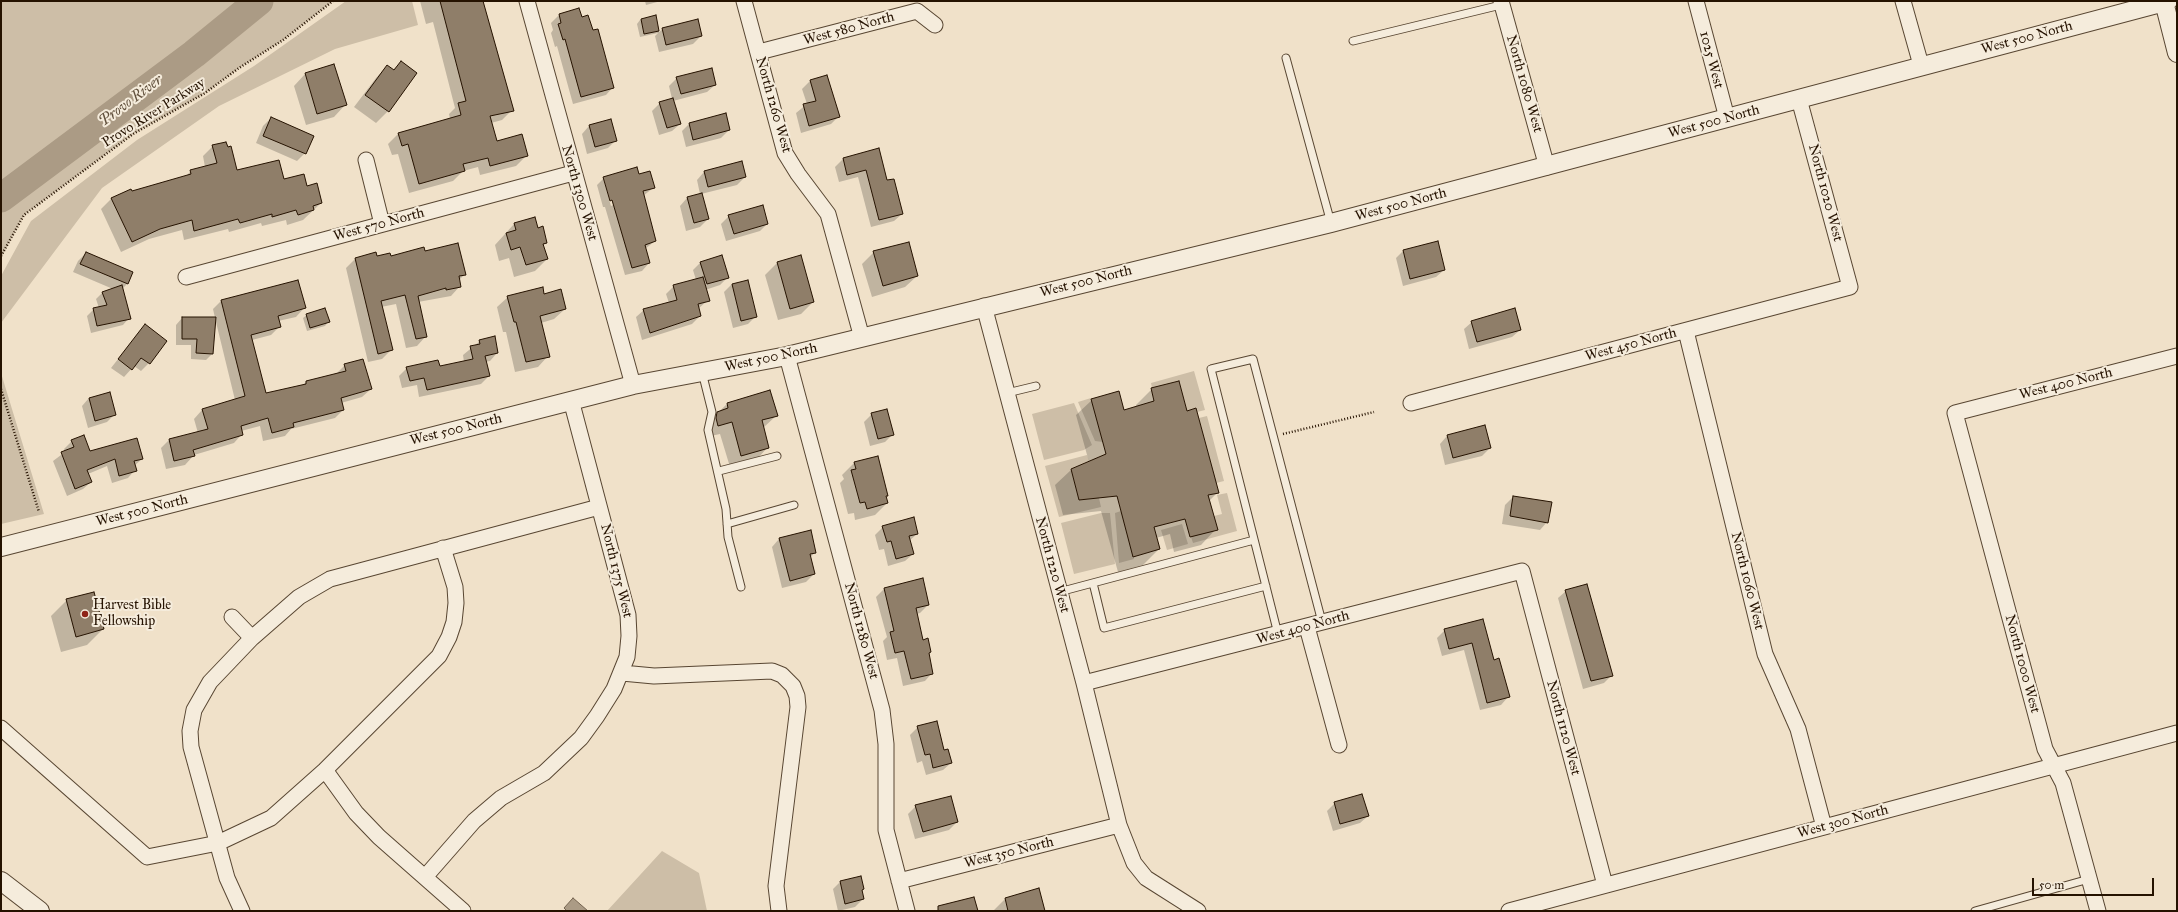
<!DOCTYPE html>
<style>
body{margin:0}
#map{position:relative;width:2178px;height:912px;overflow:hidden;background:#f0e1c9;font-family:"IM FELL Great Primer",serif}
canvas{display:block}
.frame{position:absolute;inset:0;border:2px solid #251200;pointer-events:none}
.scale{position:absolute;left:2032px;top:878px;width:122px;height:18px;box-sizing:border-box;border:2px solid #251200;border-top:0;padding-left:5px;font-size:12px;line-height:14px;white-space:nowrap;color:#251200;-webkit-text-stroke:3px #f5ecdc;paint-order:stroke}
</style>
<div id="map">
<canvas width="2178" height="912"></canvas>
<div class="frame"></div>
<div class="scale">50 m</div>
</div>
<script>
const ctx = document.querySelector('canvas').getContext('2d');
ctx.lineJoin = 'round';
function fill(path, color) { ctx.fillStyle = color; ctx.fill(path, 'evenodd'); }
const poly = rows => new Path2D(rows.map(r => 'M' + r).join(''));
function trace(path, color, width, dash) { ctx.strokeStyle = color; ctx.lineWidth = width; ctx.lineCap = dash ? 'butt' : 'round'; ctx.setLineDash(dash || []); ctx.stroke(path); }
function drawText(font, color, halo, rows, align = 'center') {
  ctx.font = font + ' "IM FELL Great Primer",serif'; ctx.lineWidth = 4; ctx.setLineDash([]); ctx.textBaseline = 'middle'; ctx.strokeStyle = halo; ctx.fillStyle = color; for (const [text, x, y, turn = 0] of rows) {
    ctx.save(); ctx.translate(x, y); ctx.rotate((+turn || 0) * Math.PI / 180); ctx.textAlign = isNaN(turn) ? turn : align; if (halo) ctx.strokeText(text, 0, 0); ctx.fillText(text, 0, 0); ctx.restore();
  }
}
const green = poly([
 [1,1,333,1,283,40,239,68,205,93,133,134,24,215,1,258],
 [346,1,412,1,418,25,335,49,219,106,102,188,1,323,1,276,31,221,137,140,254,66],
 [1194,371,1205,410,1197,412,1196,408,1187,411,1179,381,1152,388,1151,383],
 [1,373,44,514,1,524],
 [1091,398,1103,442,1095,441,1078,402],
 [1074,403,1092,445,1084,450,1044,460,1032,414],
 [1207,416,1224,481,1216,483,1199,418],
 [1087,455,1089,461,1071,469,1079,500,1099,498,1101,507,1059,517,1045,466],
 [1227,493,1237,531,1193,543,1191,537,1214,516,1222,514,1217,495],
 [1121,511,1134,559,1119,563,1115,513],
 [1101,513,1110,513,1115,564,1074,574,1061,523],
 [1182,524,1188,544,1167,550,1161,530],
 [662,851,699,873,707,911,607,911]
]);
const water = poly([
 [573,898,588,911,567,911,564,908,573,898]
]);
const shadow = poly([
 [420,1,482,1,512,110,502,120,491,123,496,142,526,156,516,166,480,175,478,167,463,171,453,181,409,193,398,154,392,155,388,144,399,133,450,119,449,114,455,108,433,22,426,24],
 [645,1,661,1,646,5],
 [579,9,613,87,606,95,573,104,557,46,555,47,551,33,553,30,551,23,559,15],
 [655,17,659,32,663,29,701,36,693,44,659,52,655,36,658,33,640,37,637,24,640,20],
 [401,62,388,111,376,123,354,107,376,78,387,66,393,70],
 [333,66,345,105,334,117,306,125,294,86,305,74],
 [826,76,838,117,831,124,801,133,796,113,807,104,802,89,810,81],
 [677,78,715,85,707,92,673,101,680,124,672,131,659,135,652,111,660,103,672,99,669,86],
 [271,118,305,153,297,161,256,143,263,126],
 [689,124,729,130,721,138,686,147,682,131],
 [589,126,616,140,608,148,587,154,582,134],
 [213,146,236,171,306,187,321,203,303,220,287,225,286,220,262,226,261,223,229,232,228,229,184,240,182,230,149,239,121,252,101,209,111,199,130,190,132,193,185,177,191,171,205,167,203,156],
 [878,150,886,182,902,214,894,221,871,227,858,177,839,182,835,167,843,159],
 [704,172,745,177,737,185,701,194,708,219,700,227,686,231,680,206,687,198,700,194,697,180],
 [638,175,653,188,643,196,655,241,645,249,649,263,642,271,625,275,605,207,603,207,597,185,604,178],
 [604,181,606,181,613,205,611,206],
 [729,216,767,224,760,231,726,241,721,224],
 [534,219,537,229,546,242,543,246,547,259,535,271,514,277,509,258,499,261,495,245,514,224],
 [1403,251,1444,270,1436,277,1403,286,1396,258],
 [424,252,464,275,459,280,460,286,451,296,418,302,426,336,417,346,406,348,396,304,381,307,392,349,382,359,368,362,346,268,355,259,390,258],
 [874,252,917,276,905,287,872,297,862,264],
 [86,253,132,273,127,284,122,289,129,318,123,325,91,333,87,316,94,309,99,308,96,299,103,292,113,289,73,272,78,261],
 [800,257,813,302,801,314,778,320,765,275,777,263],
 [701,262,727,278,720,285,705,290,708,300,698,309,700,316,692,324,642,340,636,317,644,310,669,303,666,294,674,286,696,280,693,270],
 [732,284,756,316,748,324,733,328,724,292],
 [543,295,565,309,554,319,541,323,548,356,538,367,515,372,506,332,503,332,497,307,508,297],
 [221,301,304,308,296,317,278,321,280,326,271,335,252,340,265,395,302,386,306,382,336,374,345,365,371,389,362,397,341,403,343,410,335,418,291,429,285,436,263,441,260,426,241,431,242,434,234,443,194,455,185,465,166,469,161,448,169,440,198,433,194,419,202,410,235,400,215,318,212,354,206,360,191,359,191,345,176,345,176,325,182,318,215,318,213,309],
 [307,315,328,322,325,326,307,331,303,318],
 [1472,322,1520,330,1512,337,1469,349,1464,329],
 [145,325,149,363,141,371,134,366,124,377,111,368],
 [480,341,497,353,490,361,485,362,489,376,481,384,419,397,417,385,402,388,399,376,407,368,439,368,464,362,463,355],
 [1152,389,1186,412,1218,492,1209,501,1216,529,1201,545,1174,552,1170,534,1156,538,1159,549,1143,565,1118,572,1101,511,1063,515,1055,485,1071,470,1089,462,1076,415,1092,400,1124,411,1136,407,1136,405],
 [770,392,777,415,763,428,768,447,757,459,730,467,720,434,706,437,705,425,727,404],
 [89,398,115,414,107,422,88,428,82,406],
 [872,414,892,435,885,442,870,446,864,422],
 [1447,436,1490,448,1482,456,1445,465,1440,444],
 [72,441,89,452,142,459,134,466,135,470,128,478,112,483,107,466,88,474,91,482,83,489,67,496,53,461,65,452,64,449],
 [877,457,887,495,885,497,887,503,875,515,855,520,854,513,848,514,840,483,844,479,842,475,854,463],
 [1513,497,1547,522,1540,530,1502,524,1505,505],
 [883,527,917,534,909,541,913,554,905,561,888,566,884,549,879,550,875,535],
 [779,539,815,552,810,558,814,574,806,582,782,588,772,547],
 [922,579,928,605,920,613,916,614,922,641,930,652,928,654,932,673,925,681,903,686,897,658,887,660,883,641,887,637,876,597,884,589],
 [1566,591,1612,675,1604,683,1583,689,1558,598],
 [67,600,103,629,87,645,61,652,51,616],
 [1482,620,1493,661,1508,697,1501,705,1480,710,1464,650,1442,656,1437,638,1445,630],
 [918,727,951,763,943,770,926,775,922,761,917,763,910,735],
 [1335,803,1368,816,1360,823,1333,831,1327,811],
 [916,806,957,822,949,830,915,839,908,814],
 [840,882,863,889,861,891,863,899,855,907,838,911,833,889],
 [1038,889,1044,911,993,911,1005,899]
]);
const river = poly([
 [1,198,194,54,259,1]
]);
const building = poly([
 [440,1,483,1,514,111,490,116,497,141,522,134,528,156,490,166,488,158,463,164,465,171,419,184,408,144,402,146,398,133,461,115,458,103,466,101,440,1],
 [579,8,582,17,588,15,593,30,598,29,614,88,581,97,565,39,563,40,558,24,561,23,559,14,579,8],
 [656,15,659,31,644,34,641,19,656,15],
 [698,19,702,36,666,45,662,28,698,19],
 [401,61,417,73,389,112,365,95,387,65,394,70,401,61],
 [334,64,347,105,317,114,305,73,334,64],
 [712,68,716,85,681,94,676,77,712,68],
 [827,75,840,117,809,126,803,104,816,101,810,80,827,75],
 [673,98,681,124,667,128,659,102,673,98],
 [726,113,730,130,693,140,689,123,726,113],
 [271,117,314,136,306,154,263,136,271,117],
 [611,119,617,141,595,147,589,125,611,119],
 [226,142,228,147,231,146,237,170,279,160,284,179,304,174,307,186,317,183,322,203,313,206,314,210,298,215,296,210,272,217,272,214,240,223,238,219,194,231,192,220,160,229,132,242,111,198,131,189,132,191,191,174,190,170,217,163,212,145,226,142],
 [879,148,887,180,894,179,903,214,879,220,866,170,847,175,843,158,879,148],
 [742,161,746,177,708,187,704,171,742,161],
 [637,167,639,174,650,171,655,188,643,191,656,241,645,245,650,263,632,268,612,200,610,201,603,177,637,167],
 [702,193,709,219,694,223,687,197,702,193],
 [763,205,768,224,734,234,728,215,763,205],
 [535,217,538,228,543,226,547,243,543,244,548,259,526,265,520,247,511,250,506,233,516,230,514,223,535,217],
 [1438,241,1445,270,1410,279,1403,250,1438,241],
 [909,242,918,276,883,286,873,251,909,242],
 [458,243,466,275,459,276,461,287,446,290,446,288,418,296,427,337,416,339,405,295,381,301,393,350,378,354,355,258,376,252,377,256,390,253,391,256,424,247,425,251,458,243],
 [86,252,133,272,128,284,80,264,86,252],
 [722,255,729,278,707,284,700,262,722,255],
 [801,255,814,302,790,309,777,262,801,255],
 [703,277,710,301,698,304,701,316,650,333,643,309,677,300,673,285,703,277],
 [298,280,306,308,278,316,281,327,251,335,266,393,306,384,306,381,346,371,344,364,363,359,372,389,341,398,344,410,293,423,294,427,272,433,268,418,241,426,243,435,193,450,195,456,174,461,169,439,208,429,202,409,245,396,221,300,298,280],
 [748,280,757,317,741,321,732,284,748,280],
 [122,285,131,319,97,326,93,308,107,305,102,292,122,285],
 [543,287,544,294,561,289,566,309,540,316,550,357,526,362,516,322,514,322,507,296,543,287],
 [325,308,330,322,310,328,306,314,325,308],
 [1515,308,1521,330,1477,342,1471,321,1515,308],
 [182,317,216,317,213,354,196,353,197,339,182,339,182,317],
 [145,324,167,341,150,364,141,358,132,370,118,359,145,324],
 [495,336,498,353,485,356,490,376,427,390,424,378,410,381,406,367,438,360,440,366,473,359,470,346,480,344,479,340,495,336],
 [1179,381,1187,411,1196,408,1219,493,1208,495,1218,530,1190,537,1185,519,1154,527,1160,549,1133,557,1117,496,1079,500,1071,469,1106,454,1091,399,1119,391,1124,410,1154,401,1151,388,1179,381],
 [770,390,778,416,762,420,769,448,741,456,732,422,718,426,716,418,717,412,728,408,727,403,770,390],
 [110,392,116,415,95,421,89,398,110,392],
 [887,409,894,435,878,439,871,413,887,409],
 [1485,425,1491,448,1453,458,1447,435,1485,425],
 [84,435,90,451,137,438,143,459,134,461,137,471,119,476,115,459,87,470,92,482,75,489,61,452,74,447,71,440,84,435],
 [878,456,888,496,886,496,888,503,867,509,865,502,860,503,851,470,856,469,854,462,878,456],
 [1513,496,1552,502,1548,523,1510,516,1513,496],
 [914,517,918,534,909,536,914,554,896,559,891,541,887,542,882,526,914,517],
 [811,530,816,553,810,554,815,574,790,581,779,538,811,530],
 [923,578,929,605,916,608,923,640,928,638,931,652,929,653,933,674,911,679,904,651,895,653,890,632,894,631,884,588,923,578],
 [1587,584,1613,676,1591,681,1565,590,1587,584],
 [94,592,104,629,76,637,66,599,94,592],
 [1483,619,1494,660,1499,658,1510,697,1487,703,1472,643,1449,649,1444,629,1483,619],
 [937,721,944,750,948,749,952,763,933,768,930,754,925,755,917,726,937,721],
 [1362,794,1369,816,1340,824,1334,802,1362,794],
 [951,796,958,822,923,832,915,805,951,796],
 [861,876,864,889,862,890,864,899,845,904,840,881,861,876],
 [1039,888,1045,911,1008,911,1005,898,1039,888],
 [974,897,978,911,938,911,938,906,974,897]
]);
const path = poly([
 [1,256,24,215,133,134,205,93,239,68,283,40,333,1],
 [1,389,39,512],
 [1283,434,1374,412]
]);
const service = poly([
 [1353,41,1501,5],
 [1286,58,1331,223],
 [702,372,712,412,708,430,726,509,728,537,741,587],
 [1007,393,1036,386],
 [719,471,777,456],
 [727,524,794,505],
 [1093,583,1104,628,1266,586],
 [1059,592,1254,540],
 [1278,634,1211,369,1253,359,1322,622],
 [1975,911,2089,879]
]);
const minor = poly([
 [527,1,633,385],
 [744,1,785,153,798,174,828,214,862,338],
 [1501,1,1547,167],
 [1696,1,1727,118],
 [1903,1,1921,65],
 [759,52,917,11,935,25],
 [366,160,382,224],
 [186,277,573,173],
 [984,306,1084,683,1119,825,1134,863,1146,878,1198,911],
 [1686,331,1765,654,1798,729,1824,827],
 [787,356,882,710,886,744,886,830,907,911],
 [1411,403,1850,287,1799,99],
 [232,617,252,638],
 [1307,627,1339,745],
 [622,673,654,676,772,671,782,675,793,686,797,696,798,707,776,886,779,911],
 [1084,683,1522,571,1605,885],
 [1,728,147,857,218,843,271,818,325,770,439,656,449,637,454,622,456,603,455,587,443,548],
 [325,770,356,813,379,837,463,911],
 [425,877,474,821,501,798,544,773,581,738,597,716,614,689,627,657,629,636,628,615,571,400],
 [899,881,1119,825],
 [242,911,227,878,191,747,190,731,194,710,210,682,252,638,299,597,330,579,599,507],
 [1509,911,2177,733],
 [2098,911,2063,783,2045,749,1955,413,2177,356]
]);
const tertiary = poly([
 [2164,2,2177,53],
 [1,547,633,385,787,356,1331,223,2168,1],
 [1,881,40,911]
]);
const markers = [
 [85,614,4,"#8f2418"]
];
const streetNames = [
 ["West 580 North",849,29,-15],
 ["West 500 North",2027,38,-15],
 ["1025 West",1711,60,75],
 ["North 1080 West",1524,84,74],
 ["North 1260 West",773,105,74],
 ["Provo River Parkway",154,113,-32],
 ["West 500 North",1714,122,-15],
 ["North 1300 West",579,193,74],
 ["North 1020 West",1825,193,75],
 ["West 500 North",1401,205,-15],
 ["West 570 North",379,225,-15],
 ["West 500 North",1086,282,-14],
 ["West 450 North",1631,345,-15],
 ["West 500 North",771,358,-12],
 ["West 400 North",2066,384,-14],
 ["West 500 North",456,430,-14],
 ["West 500 North",142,511,-14],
 ["North 1220 West",1052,565,75],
 ["North 1375 West",616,571,76],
 ["North 1060 West",1747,581,76],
 ["West 400 North",1303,628,-15],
 ["North 1280 West",861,631,75],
 ["North 1000 West",2022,664,75],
 ["North 1120 West",1563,728,75],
 ["West 300 North",1843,822,-15],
 ["West 350 North",1009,853,-14]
];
const poiNames = [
 ["Harvest Bible",93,606],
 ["Fellowship",93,622]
];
const waterNames = [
 ["Provo River",131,101,-37]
];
fill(green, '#cdbea7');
fill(water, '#ab9b85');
trace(water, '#756450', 1);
fill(shadow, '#0003');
trace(river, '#ab9b85', 29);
fill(building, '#8f7e69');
trace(building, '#251200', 1);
trace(service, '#584632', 9);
trace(minor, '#584632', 17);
trace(tertiary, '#584632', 20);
trace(path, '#251200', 2.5, [1, 2]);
trace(service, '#f5ecdc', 7);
trace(minor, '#f5ecdc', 15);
trace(tertiary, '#f5ecdc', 18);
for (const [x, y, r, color] of markers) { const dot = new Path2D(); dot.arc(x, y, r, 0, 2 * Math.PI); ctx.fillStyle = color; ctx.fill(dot); trace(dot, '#f5ecdc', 1.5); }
drawText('14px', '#251200', '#f5ecdc', streetNames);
drawText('14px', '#251200', '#f5ecdc', poiNames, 'left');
drawText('italic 15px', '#61503c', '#f5ecdc', waterNames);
</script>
